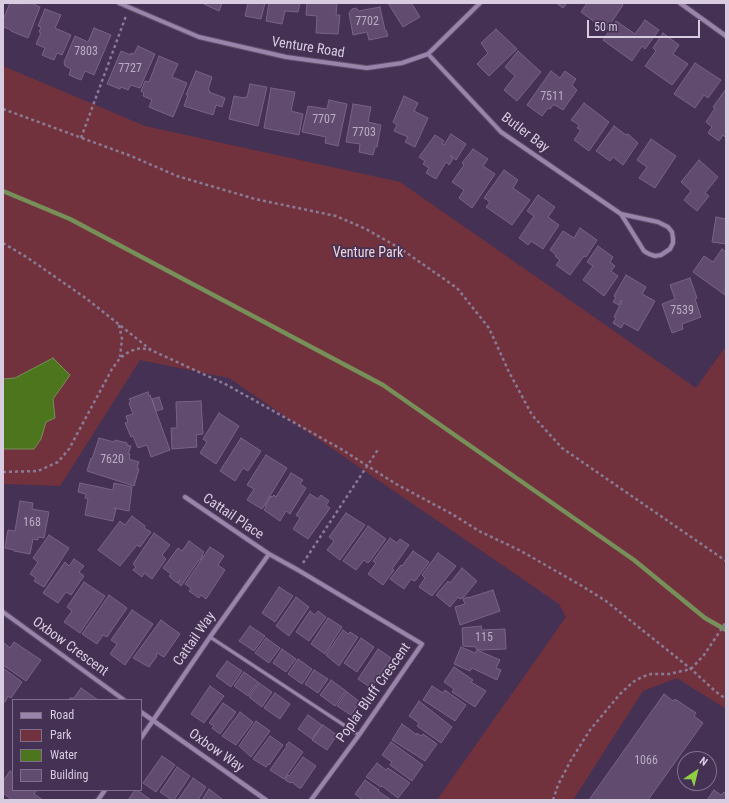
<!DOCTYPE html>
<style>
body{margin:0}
#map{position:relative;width:729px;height:803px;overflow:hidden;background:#453153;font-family:"Roboto Condensed",sans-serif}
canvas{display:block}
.frame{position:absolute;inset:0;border:4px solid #d8cce1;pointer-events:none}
.legend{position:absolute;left:12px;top:699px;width:130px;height:92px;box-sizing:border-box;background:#453153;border:1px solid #806f8c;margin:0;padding:5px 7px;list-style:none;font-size:12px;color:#d8cce1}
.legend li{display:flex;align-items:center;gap:8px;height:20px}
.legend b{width:20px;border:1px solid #806f8c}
.north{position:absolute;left:677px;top:751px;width:40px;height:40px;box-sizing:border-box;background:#453153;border:1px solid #806f8c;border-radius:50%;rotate:35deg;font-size:11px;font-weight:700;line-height:16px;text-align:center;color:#d8cce1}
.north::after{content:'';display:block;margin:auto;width:14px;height:18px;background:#8ece43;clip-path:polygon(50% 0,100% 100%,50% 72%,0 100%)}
.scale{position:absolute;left:587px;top:20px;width:113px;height:18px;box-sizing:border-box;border:2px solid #d8cce1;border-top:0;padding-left:5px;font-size:12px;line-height:14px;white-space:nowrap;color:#d8cce1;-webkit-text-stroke:3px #453153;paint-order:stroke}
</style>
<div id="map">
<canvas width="729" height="803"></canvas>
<div class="frame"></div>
<ul class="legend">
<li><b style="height:5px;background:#9b84ac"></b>Road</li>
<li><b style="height:11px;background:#72323d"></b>Park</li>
<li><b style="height:11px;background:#4d751d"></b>Water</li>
<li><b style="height:11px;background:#614b6f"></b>Building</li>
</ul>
<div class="north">N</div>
<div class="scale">50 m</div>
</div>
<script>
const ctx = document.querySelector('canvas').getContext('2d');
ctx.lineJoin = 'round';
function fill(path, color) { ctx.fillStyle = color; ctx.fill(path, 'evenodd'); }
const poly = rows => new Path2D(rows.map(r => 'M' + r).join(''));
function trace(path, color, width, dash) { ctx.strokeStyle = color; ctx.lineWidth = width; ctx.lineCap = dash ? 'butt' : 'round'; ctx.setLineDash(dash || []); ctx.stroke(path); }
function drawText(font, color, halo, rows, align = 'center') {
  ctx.font = font + ' "Roboto Condensed",sans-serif'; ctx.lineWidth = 3.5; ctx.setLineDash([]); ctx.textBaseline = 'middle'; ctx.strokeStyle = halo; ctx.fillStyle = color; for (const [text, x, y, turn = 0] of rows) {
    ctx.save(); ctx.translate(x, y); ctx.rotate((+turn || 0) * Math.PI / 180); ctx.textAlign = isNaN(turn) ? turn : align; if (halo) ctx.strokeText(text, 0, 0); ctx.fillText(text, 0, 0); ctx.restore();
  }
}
const green = poly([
 [3,66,145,126,400,182,696,388,726,346,726,709,677,678,643,691,573,800,437,800,566,617,559,604,229,378,140,360,60,486,3,484]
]);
const water = poly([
 [53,358,70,375,53,399,55,418,46,422,41,439,34,449,3,449,3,379,15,378,53,358]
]);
const stream = poly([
 [3,191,70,219,383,385,634,560,705,618,726,630]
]);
const building = poly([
 [10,3,23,4,24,3,31,3,40,7,28,38,11,31,11,30,4,27,3,29,3,20,10,3],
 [204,3,222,3,219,11,204,4,204,3],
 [248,3,265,3,261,19,245,16,248,3],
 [269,3,300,3,298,12,285,11,282,24,266,21,269,3],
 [307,3,337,3,336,15,340,15,338,34,316,33,317,16,306,15,307,3],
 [388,3,413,3,412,4,420,17,403,27,388,3],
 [556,3,567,3,563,8,556,3],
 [587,3,621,3,623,5,606,30,581,12,587,3],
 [380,7,385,30,386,30,388,36,369,40,367,32,353,35,349,13,352,9,356,8,359,11,380,7],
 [45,9,61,15,55,28,71,35,62,55,57,53,54,60,42,55,45,48,36,44,41,33,39,32,41,27,38,26,45,9],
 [645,20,659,30,645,49,642,46,632,61,603,40,616,21,635,34,645,20],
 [94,28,111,35,94,75,85,71,81,80,69,75,71,69,65,66,64,62,75,36,88,42,94,28],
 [496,29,517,49,489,76,477,64,488,53,481,43,496,29],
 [663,33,679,45,673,54,688,64,672,85,645,66,656,51,653,48,663,33],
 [138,46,155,54,140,88,131,85,128,90,121,87,120,89,107,84,121,51,131,55,131,53,134,54,138,46],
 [518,51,541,72,517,101,504,90,515,76,505,67,518,51],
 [159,56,178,64,172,77,187,83,173,117,149,107,152,100,143,96,144,93,141,91,145,81,149,82,159,56],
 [695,63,721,80,708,98,704,95,695,108,674,94,695,63],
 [196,71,212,77,208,90,210,91,209,92,225,98,222,107,216,105,213,115,184,106,188,95,186,95,196,71],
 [551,71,560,78,565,71,576,79,572,85,577,90,563,110,555,105,553,105,550,109,548,108,542,116,527,105,551,71],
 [250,84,267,87,258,126,229,119,234,96,244,98,245,97,247,97,250,84],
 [271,88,295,92,291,111,303,114,299,135,264,128,271,88],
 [726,89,726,138,723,135,719,141,708,133,712,127,706,122,715,108,713,107,726,89],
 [404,96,418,103,414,111,428,118,415,147,405,142,408,137,394,131,397,125,393,122,404,96],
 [329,100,347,104,338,146,325,143,326,137,302,132,308,106,327,109,329,100],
 [584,103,609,122,589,151,574,140,581,130,577,128,579,125,571,120,584,103],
 [353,104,371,107,368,122,381,125,377,147,375,147,373,155,359,152,360,144,346,142,353,104],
 [614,126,626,135,628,134,638,143,623,165,613,157,610,161,596,151,614,126],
 [451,134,466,144,456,160,450,155,453,159,449,165,446,162,436,179,426,173,429,168,423,164,425,161,419,157,435,135,444,141,442,144,444,145,451,134],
 [651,139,676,156,655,188,639,178,647,167,637,160,651,139],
 [473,149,488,159,483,166,495,174,472,208,459,198,464,190,452,182,464,165,462,163,473,149],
 [699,160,718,177,705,193,709,196,697,211,684,200,691,191,681,182,699,160],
 [504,170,518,180,513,188,530,200,512,225,486,207,490,202,484,198,504,170],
 [538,195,555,207,548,217,559,225,543,249,531,241,528,245,519,238,534,216,527,211,538,195],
 [716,217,726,219,726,244,712,242,716,217],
 [580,228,597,240,586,257,584,256,570,275,556,265,560,260,556,257,555,254,550,250,563,231,574,238,580,228],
 [598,246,613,257,610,262,615,266,611,271,618,276,604,296,583,280,593,266,587,262,598,246],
 [722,249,726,252,725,295,693,272,704,256,713,262,722,249],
 [626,275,646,287,642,294,655,301,638,331,624,323,621,328,613,323,616,318,614,317,622,301,621,300,619,305,613,302,616,297,614,296,626,275],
 [690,278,697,298,695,299,701,317,682,324,683,329,672,333,662,304,675,299,670,285,690,278],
 [148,392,149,396,150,395,170,450,151,457,147,445,138,448,133,436,131,437,125,423,128,422,126,416,133,414,129,403,131,402,129,399,148,392],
 [159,397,163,409,156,411,152,399,159,397],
 [201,401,203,434,196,435,197,447,172,449,171,428,177,428,176,402,201,401],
 [219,413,239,426,216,464,200,453,207,442,203,439,219,413],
 [99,438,114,442,115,440,127,443,127,445,131,446,128,454,130,454,129,459,139,462,137,468,139,469,134,486,87,471,91,458,92,459,99,438],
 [241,438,261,451,248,471,243,468,235,481,220,471,241,438],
 [266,455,287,468,262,509,247,500,254,489,247,485,266,455],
 [291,473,303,480,300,484,306,488,290,514,286,511,280,521,264,510,266,507,265,506,271,496,272,497,274,495,276,497,291,473],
 [80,483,113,490,114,483,132,487,129,511,114,508,114,509,116,509,113,521,85,515,88,499,85,498,86,494,78,492,80,483],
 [310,494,318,499,321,495,329,501,326,505,330,508,308,539,293,529,300,518,296,515,310,494],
 [20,501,33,503,32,509,49,512,44,538,38,537,38,540,33,539,30,554,14,551,14,550,5,548,8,530,15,531,20,501],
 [346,513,365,525,340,560,327,550,334,541,329,537,346,513],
 [132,516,145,526,144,528,151,532,140,547,137,545,120,566,98,550,120,521,125,525,132,516],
 [368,526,386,539,370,561,368,563,364,560,356,570,343,561,368,526],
 [154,533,170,545,162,555,166,559,152,579,144,573,142,577,133,570,136,567,133,564,154,533],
 [49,535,69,548,44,587,34,581,36,578,30,574,38,562,33,558,49,535],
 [390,538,397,543,400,539,409,545,392,569,394,570,383,585,368,574,376,563,373,561,390,538],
 [189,541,204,552,202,555,203,556,200,560,199,560,181,586,178,583,180,580,177,583,169,576,171,574,163,568,178,548,182,551,189,541],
 [210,547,224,556,218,565,225,570,206,599,201,595,199,598,189,591,191,588,185,584,210,547],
 [413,551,429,562,416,580,414,581,411,579,404,589,390,579,401,565,402,566,413,551],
 [438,553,456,566,432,596,419,587,425,578,422,575,438,553],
 [74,559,84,566,79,572,84,576,71,595,66,592,58,603,43,593,65,562,69,566,74,559],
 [462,568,477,581,463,598,462,598,460,599,458,597,450,607,436,595,448,581,450,583,462,568],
 [84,582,105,596,80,633,64,622,72,611,67,607,84,582],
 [279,587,293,596,275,622,262,613,279,587],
 [493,590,500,611,460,625,455,607,465,604,463,599,468,597,468,598,493,590],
 [109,595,127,608,107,637,103,635,97,644,82,634,109,595],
 [296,597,309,607,289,636,276,626,296,597],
 [132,610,153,624,125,665,110,654,117,644,111,640,132,610],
 [310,611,315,615,318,611,326,617,309,641,296,632,310,611],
 [328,618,342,627,325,654,311,644,328,618],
 [161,620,180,634,164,657,157,653,156,655,157,656,149,667,133,658,161,620],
 [250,626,265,636,254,651,239,641,250,626],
 [481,626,482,630,505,629,506,649,480,650,476,649,476,647,463,646,462,628,481,626],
 [343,630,348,634,350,632,358,637,339,666,326,655,343,630],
 [266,638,280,648,269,663,255,653,266,638],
 [361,638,374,647,357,672,344,663,361,638],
 [3,642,10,648,14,642,41,660,26,681,3,665,3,642],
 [461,647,475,653,477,650,500,660,496,668,501,670,497,680,472,668,470,671,454,664,461,647],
 [282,649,296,659,286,672,273,663,282,649],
 [378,649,391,658,371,688,358,679,378,649],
 [298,659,312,669,302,684,288,674,298,659],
 [227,661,242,671,231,687,216,676,227,661],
 [454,667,473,680,471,682,486,691,475,707,452,692,454,689,444,682,454,667],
 [3,668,22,682,11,698,8,696,5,702,3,701,3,668],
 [314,670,328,679,318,693,305,684,314,670],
 [244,672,258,682,248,696,234,686,244,672],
 [331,680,346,691,335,706,320,695,331,680],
 [259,683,272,692,262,707,249,697,259,683],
 [210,686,224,696,204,723,191,714,210,686],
 [432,686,443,693,445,690,466,705,455,721,423,700,432,686],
 [81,688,98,700,68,700,70,698,74,698,81,688],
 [347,692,360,702,351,715,337,706,347,692],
 [275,693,290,704,280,719,264,708,275,693],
 [664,694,673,701,675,699,696,713,694,716,703,723,648,800,589,800,664,694],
 [419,701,452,727,441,743,417,726,419,723,409,716,419,701],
 [223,703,236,712,220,734,212,728,214,726,209,723,223,703],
 [240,712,253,722,236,745,222,736,240,712],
 [308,715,322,725,312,739,298,729,308,715],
 [256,721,270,731,251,757,239,746,256,721],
 [402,724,417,735,417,733,421,736,423,734,437,744,425,761,392,740,402,724],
 [323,725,337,735,327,750,312,740,323,725],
 [270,736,283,745,269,765,268,764,266,767,253,759,270,736],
 [289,742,303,752,284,779,270,770,287,746,286,745,289,742],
 [391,742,423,765,412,781,390,765,392,762,382,755,391,742],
 [162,756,175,765,156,792,143,783,162,756],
 [303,757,316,766,301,788,299,788,292,782,291,783,285,780,288,775,289,776,303,757],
 [377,763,386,770,388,768,410,783,398,798,382,786,381,787,366,777,377,763],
 [177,767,190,776,174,800,172,800,160,792,177,767],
 [10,771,13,773,13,790,37,790,34,794,43,800,12,800,3,793,3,781,10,771],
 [193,778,206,787,198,800,178,800,193,778],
 [365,780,379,790,378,791,391,800,363,800,355,794,365,780],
 [209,789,222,799,221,800,202,800,209,789],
 [135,790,137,790,151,800,128,800,135,790],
 [714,790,721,795,724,792,726,793,726,800,707,800,714,790]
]);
const path = poly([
 [3,109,131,156,177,176,255,199,336,216,366,229,401,249,457,288,489,328,509,372,532,415,562,448,726,561],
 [81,138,126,16],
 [3,243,28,258,87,299,151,350,227,385,341,449,396,484,452,514,479,531,521,551,582,586,606,601,691,669,715,691,726,699],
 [119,325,122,339,120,357],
 [3,472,38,471,58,462,69,449,112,369,120,358,130,351,141,348,150,350],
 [303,563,379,448],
 [691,669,704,655,726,622],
 [553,800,558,785,571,760,590,730,620,694,633,682,642,677,651,674,669,674,691,669]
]);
const lane = poly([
 [210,637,359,735]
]);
const street = poly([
 [119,3,199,37,286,57,367,68,402,63,428,54,480,3],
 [680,3,726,36],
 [428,54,501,132,621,214,658,222,668,227,672,232,673,238,673,243,670,249,661,255,655,256,649,254,644,251,621,214],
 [185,497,269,554,298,570,422,644,359,735,311,800],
 [3,612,124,700],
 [141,712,266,800],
 [141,738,210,637,269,554],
 [98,800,105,790]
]);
const numberNames = [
 ["7702",367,22],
 ["7803",86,52],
 ["7727",130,69],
 ["7511",552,97],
 ["7707",324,120],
 ["7703",364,133],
 ["7539",682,311],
 ["7620",112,460],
 ["168",32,523],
 ["115",484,638],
 ["1066",646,761]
];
const streetNames = [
 ["Venture Road",308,48,9],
 ["Butler Bay",525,133,37],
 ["Cattail Place",233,517,34],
 ["Cattail Way",195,639,-55],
 ["Oxbow Crescent",70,647,36],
 ["Poplar Bluff Crescent",374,693,-55],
 ["Oxbow Way",216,751,35]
];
const parkNames = [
 ["Venture Park",368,253]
];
fill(green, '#72323d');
fill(water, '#4d751d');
trace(water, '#778f58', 1);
trace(stream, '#778f58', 4.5);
fill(building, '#614b6f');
trace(building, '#796389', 1);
trace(lane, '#5f4e6b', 5);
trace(street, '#5f4e6b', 6);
trace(path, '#8a7a96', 2.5, [3, 3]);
trace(lane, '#9b84ac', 3);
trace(street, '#9b84ac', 4);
drawText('12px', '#baacc4', null, numberNames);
drawText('14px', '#d8cce1', '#453153', streetNames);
drawText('14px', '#f0d4d7', '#453153', parkNames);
</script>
